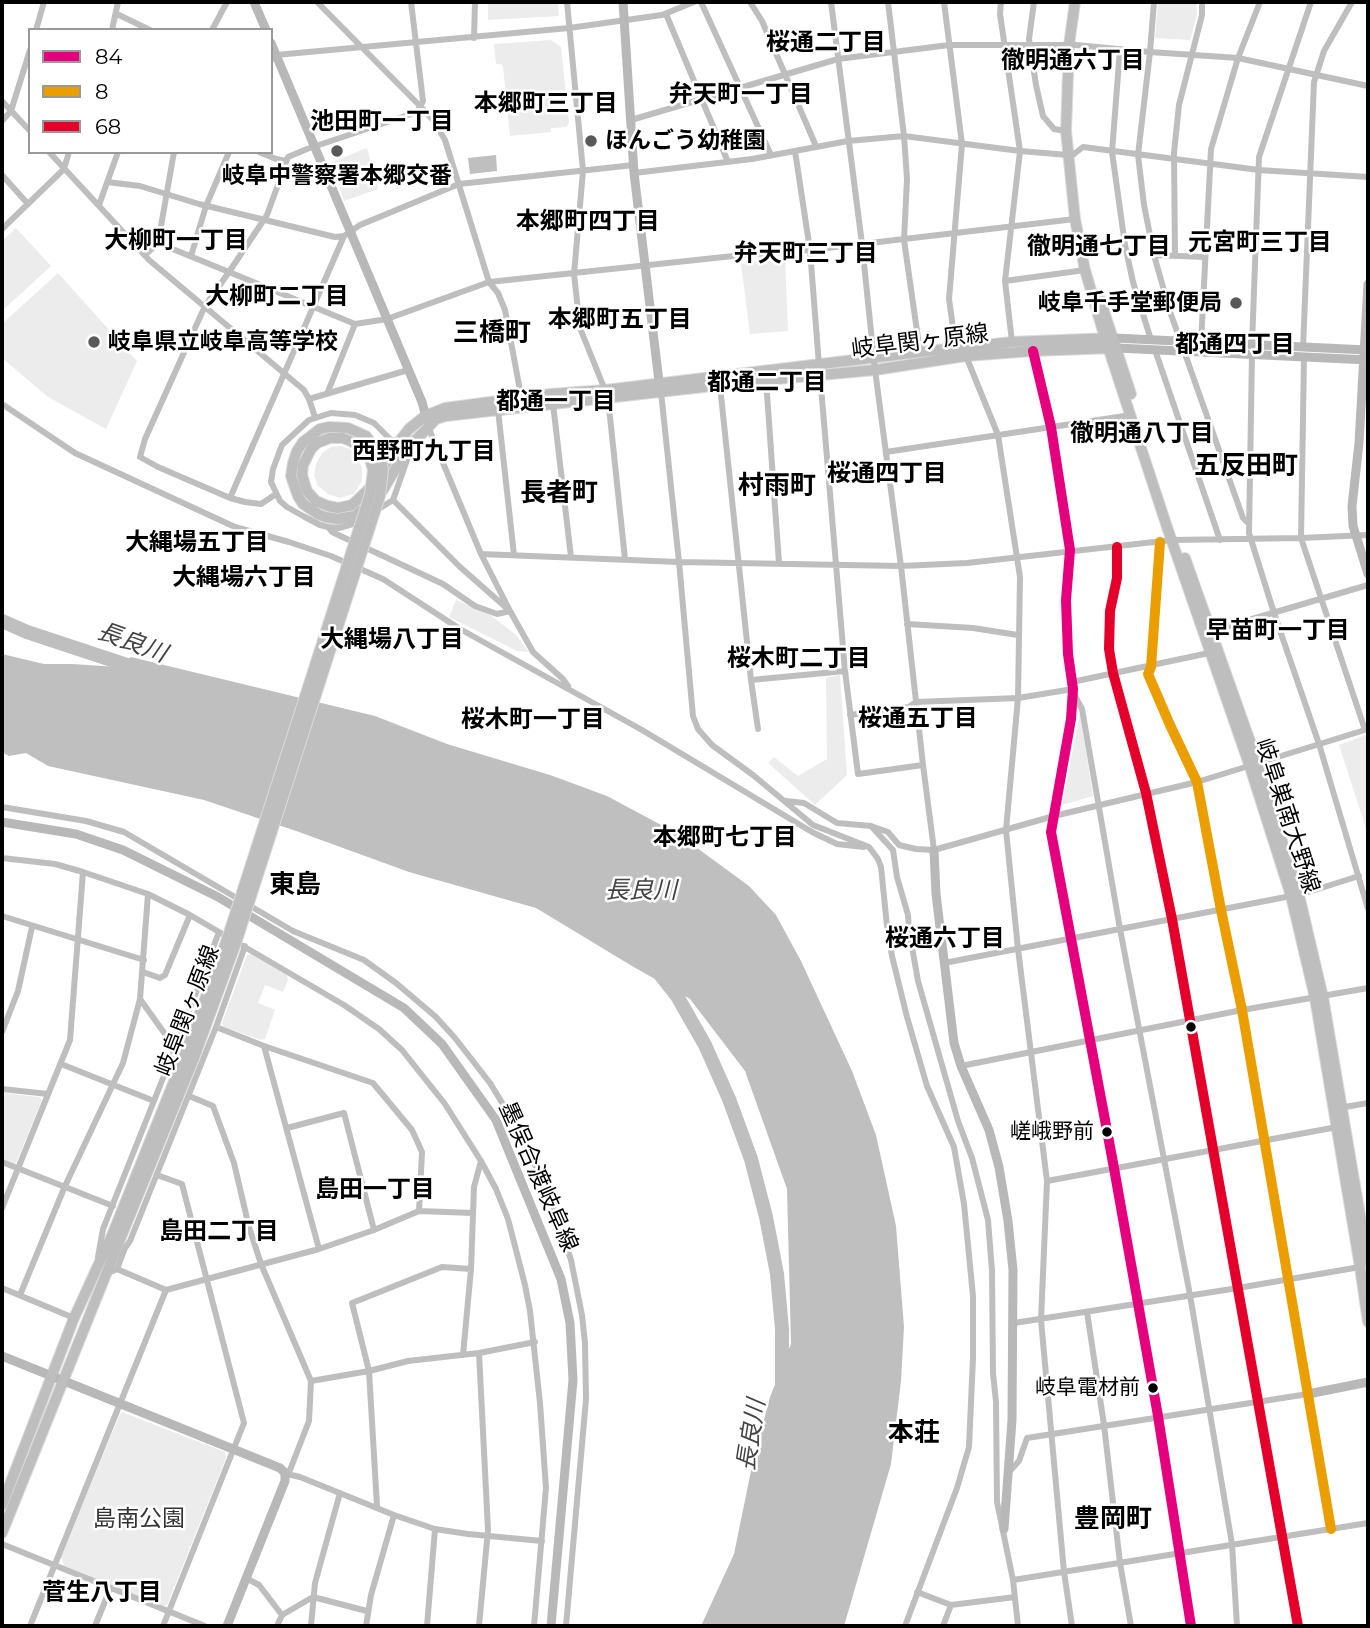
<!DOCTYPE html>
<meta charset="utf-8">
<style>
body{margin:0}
#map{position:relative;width:1370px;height:1628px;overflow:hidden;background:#fff;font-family:Montserrat,sans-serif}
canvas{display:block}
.frame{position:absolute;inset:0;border:4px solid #000;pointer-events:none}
.legend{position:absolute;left:28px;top:28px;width:245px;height:126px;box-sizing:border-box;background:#fff;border:2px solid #999;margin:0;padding:9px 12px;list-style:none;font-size:21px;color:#000}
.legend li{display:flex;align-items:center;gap:14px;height:35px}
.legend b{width:35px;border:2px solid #999}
</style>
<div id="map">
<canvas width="1370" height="1628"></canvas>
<div class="frame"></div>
<ul class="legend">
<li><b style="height:9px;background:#e5007d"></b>84</li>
<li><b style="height:9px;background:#eb9e00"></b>8</li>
<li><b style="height:9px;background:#e4002b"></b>68</li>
</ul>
</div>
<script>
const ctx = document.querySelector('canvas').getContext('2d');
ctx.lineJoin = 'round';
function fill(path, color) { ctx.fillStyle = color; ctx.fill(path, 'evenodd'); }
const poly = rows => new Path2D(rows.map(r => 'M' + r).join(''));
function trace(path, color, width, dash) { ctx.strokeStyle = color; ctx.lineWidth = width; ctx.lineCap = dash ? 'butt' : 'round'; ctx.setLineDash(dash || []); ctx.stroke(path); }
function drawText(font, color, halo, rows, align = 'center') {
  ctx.font = font + ' Montserrat,"Noto Sans JP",sans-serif'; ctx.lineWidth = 5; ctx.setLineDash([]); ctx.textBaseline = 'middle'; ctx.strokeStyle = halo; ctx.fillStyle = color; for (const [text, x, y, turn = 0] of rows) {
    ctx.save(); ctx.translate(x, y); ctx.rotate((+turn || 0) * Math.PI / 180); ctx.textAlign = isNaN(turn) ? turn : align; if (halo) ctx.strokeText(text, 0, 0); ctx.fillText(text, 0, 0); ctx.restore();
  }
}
const green = poly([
 [488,2,558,2,559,16,488,20],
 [1158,2,1196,2,1197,15,1190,40,1155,38],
 [551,40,561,47,569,123,566,127,551,128,551,132,510,136,503,67,501,64,496,64,494,44],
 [367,148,378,189,344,201,332,162],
 [16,228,51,266,2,311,2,241],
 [785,259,788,331,750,334,741,264],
 [58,273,137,361,106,429,48,397,2,358,2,324],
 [341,446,350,449,357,456,362,468,362,481,354,494,340,498,328,494,318,486,314,475,316,464,322,453,331,447],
 [456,600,489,614,515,634,529,652,517,651,449,617],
 [840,675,847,775,815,805,768,763,774,757,798,776,827,759,826,678],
 [1080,713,1093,796,1062,805],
 [1368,734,1368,835,1339,745],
 [251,954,287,975,288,980,283,992,265,985,258,1003,275,1010,265,1039,261,1040,224,1027,222,1023,247,955],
 [2,1093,40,1097,42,1100,16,1163,13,1164,2,1160],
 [122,1412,225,1452,226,1458,167,1605,163,1606,64,1566,61,1557,120,1414]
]);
const water = poly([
 [496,155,497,171,470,174,468,158],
 [2,654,44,664,73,664,117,667,131,657,375,716,447,744,550,775,607,796,678,834,749,886,776,915,801,961,852,1071,876,1135,896,1226,904,1327,901,1381,891,1464,844,1626,701,1626,734,1554,752,1466,770,1397,791,1344,787,1189,745,1071,690,999,632,966,536,908,409,872,299,832,204,800,48,766,26,753,9,756,2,752]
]);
const river = poly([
 [2,621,27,632,139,669],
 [658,972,677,996,705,1045,729,1099,751,1159,766,1217,777,1274,782,1329,782,1384]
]);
const street = poly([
 [317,2,421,107,433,120,445,140,489,282,498,293,505,310,522,401],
 [567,2,583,171,574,274,580,328,605,390],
 [701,2,771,155],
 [750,2,762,21,816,146],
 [831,2,862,244,875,370,901,566,923,765,934,850],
 [888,2,904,136,907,179,904,240,920,352],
 [944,2,962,144,949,299,956,349],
 [1001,2,1000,14,1020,151,1005,281,1012,342],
 [1034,2,1029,39,1036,85,1043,116,1054,129,1066,131],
 [1154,2,1150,52,1138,155,1144,205,1154,255,1170,312,1181,342],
 [117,14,150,30],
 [666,14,728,162],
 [36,30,44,2],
 [112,30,118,2],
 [212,30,227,2],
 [474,38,475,2],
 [1120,49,1112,152,1125,245,1133,282,1151,340],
 [271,60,276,55,569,28,662,15,694,2],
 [2,101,30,131],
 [631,120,838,59,949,45,1076,45,1150,52,1238,58,1368,86],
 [2,121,11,111,30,50],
 [795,151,810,250,819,365],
 [49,152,149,260,304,390,309,399,315,417],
 [259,152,276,159,286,161],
 [634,173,752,159,848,141,904,136,1020,151,1068,155,1074,154,1083,147,1259,170,1368,177],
 [2,175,28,204],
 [107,182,140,186,199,204,335,237,344,236,360,225,459,184,634,165],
 [99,205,118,152],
 [2,229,64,169,69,152],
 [158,243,229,272,267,215,288,157,307,149,417,112,423,101,411,2],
 [145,255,158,243,174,152],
 [1154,255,1205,257],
 [1175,255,1174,153,1179,105,1202,15,1202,2],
 [191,256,206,206,229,152],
 [1005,281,1085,270],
 [1201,343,1211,149,1238,58,1260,2],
 [1252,345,1259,157,1311,2],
 [1303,348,1314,82,1324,51,1352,2],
 [1155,350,1220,540],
 [1033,351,1051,427,1070,550,1066,600,1068,654,1073,689,1071,719,1051,832,1114,1168,1158,1416,1191,1626],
 [1184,351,1243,518,1249,524],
 [1252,354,1249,533,1274,613,1319,744,1368,909],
 [966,356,998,435,1020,577,1018,698,1006,830,1018,949,1047,1181,1041,1320,1064,1572,1072,1626],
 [1304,357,1301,538,1365,730],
 [820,375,845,671,858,774,923,765],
 [766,380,779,563],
 [720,386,751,680,758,729],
 [661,392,679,562,693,716,698,729,712,745,753,775,813,825,869,847,878,859,881,867,887,926,892,956,907,1017,927,1086,954,1147,964,1204,973,1296,973,1358,969,1447,957,1488,905,1626],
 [327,394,355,324],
 [608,398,625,559],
 [309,399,408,370],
 [2,404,75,453,235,527,289,542,331,556,383,579,460,629,642,730,812,832,837,844,864,847],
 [553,404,571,557],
 [498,410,514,555],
 [428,426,433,439,481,554,510,611,533,652,563,679,568,686],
 [886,452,1131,415],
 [276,494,261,504,245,502,230,498,158,467,140,457,145,439,205,306,229,272,355,324,387,319,489,282,743,255,810,250,1075,219],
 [230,498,344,236],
 [393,500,407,460,407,454],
 [377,510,393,500,460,567,510,611],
 [362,520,356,523,339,528,328,527,320,525,303,516,287,507,280,501,271,482,273,469,282,445,309,420,331,413,355,415,374,423,391,440,401,440],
 [328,527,332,532,443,584,475,606,497,614,510,611],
 [1160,542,1151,667,1148,674,1170,725,1197,782,1221,910,1242,1010,1331,1529],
 [1117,547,1117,578,1110,611,1109,649,1113,673,1146,793,1172,919,1298,1626],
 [481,554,679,562,901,566,967,563,1172,540,1301,538,1368,535],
 [907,624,973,628,1018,635],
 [1211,631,1368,585],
 [751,680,845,671],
 [1072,682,1209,653],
 [1074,694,1082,709,1120,929,1190,1295,1232,1544,1237,1626],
 [850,715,909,707,916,702,1018,698,1073,689],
 [786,801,804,803,837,823,871,826,888,832,899,845,916,849,934,850,1054,816,1197,782,1368,729],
 [2,807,86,821,124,832,293,931,364,960,396,983,436,1017,455,1038,490,1083,512,1119,544,1183,558,1220,571,1260,582,1315,585,1343,586,1399,566,1626],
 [871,826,893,850,897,877,908,915,909,930,918,981,958,1121,972,1158,988,1220,992,1271,993,1373,996,1402,997,1502,1013,1580,1018,1626],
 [2,858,55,864,83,872,148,894,190,915,344,1005,379,1029,402,1050,445,1104,481,1161,496,1189,508,1219,525,1285,530,1311,540,1403,546,1488,534,1626],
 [1299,895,1359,876],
 [2,916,144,960],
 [944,963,1291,896],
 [143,972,160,978,165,975,190,915],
 [140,999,175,1048],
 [216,1027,264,1046,373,1083,412,1130,422,1152,419,1211],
 [2,1032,18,991,32,927],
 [264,1046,319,1249],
 [61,1064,154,1101],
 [961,1066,1242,1010,1368,988],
 [2,1089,48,1094],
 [189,1096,213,1106,234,1163,249,1227,261,1264,311,1381,309,1421,290,1470,285,1473],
 [1339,1108,1368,1103],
 [287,1128,344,1113,374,1230],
 [2,1162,113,1206],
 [157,1175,182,1184,244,1423,163,1626],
 [1047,1181,1337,1127],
 [2,1208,70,1040,83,872],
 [98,1257,103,1229,175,1048,219,932],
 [117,1269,125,1248,130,1241,216,1027,245,946],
 [108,1273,117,1269,166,1290,319,1249,374,1230,419,1211,473,1213],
 [2,1288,74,1318],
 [20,1295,65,1186,123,1063,140,999,148,894],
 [1087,1312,1104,1425,1120,1563,1131,1626],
 [1014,1323,1238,1288,1360,1267],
 [479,1353,488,1530,479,1626],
 [463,1355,471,1269,474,1187,481,1161],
 [311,1381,369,1371,408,1361,479,1353,535,1342],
 [1009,1472,1019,1461,1027,1438,1308,1394],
 [287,1474,300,1477,394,1515,435,1529,468,1534,542,1541],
 [377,1506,369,1371,352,1303,442,1267,471,1269],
 [2,1544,205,1626],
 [246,1578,259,1585,282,1615],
 [1013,1580,1368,1523],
 [917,1592,951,1605,1015,1597],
 [30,1626,166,1290],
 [95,1626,110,1589],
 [277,1626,282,1615,313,1597,367,1611],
 [311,1626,315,1583,340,1493],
 [366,1626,371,1595,394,1515],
 [427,1626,435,1529],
 [943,1626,951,1605]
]);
const secondary = poly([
 [254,2,266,30],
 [623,2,634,173,660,390],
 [271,43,422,402,427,420],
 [1368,284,1359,443,1352,506,1353,526,1368,574],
 [1114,338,1367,350],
 [1117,348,1368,360],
 [2,822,76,834,123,850,218,897,404,1008,442,1044,496,1120,561,1279,570,1323,573,1380,551,1626],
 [934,850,936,894,954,1043,961,1066,989,1130,999,1167,1008,1221,1013,1270,1012,1420,1004,1529],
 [2,1356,280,1468,285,1473,285,1481,227,1626],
 [1308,1394,1368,1382]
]);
const primary = poly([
 [1075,2,1069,45,1066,131,1075,219,1085,270,1105,338,1167,527,1250,767,1291,896,1315,998,1360,1267,1368,1322],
 [1099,296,1131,394],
 [303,442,297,451,293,463,291,476,298,496,303,504,318,514,325,517,338,519,355,516,368,505,383,490,407,449,436,419,446,416,766,380,875,370,966,356,1033,351,1114,348],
 [311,449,303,465,302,475,307,491,316,501,328,506,338,508,352,505,374,484,398,443,409,429,425,416,445,408,551,394,605,390,920,352,1012,342,1111,338],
 [1185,558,1258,764,1299,895,1323,997,1368,1262],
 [2,1505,74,1318,113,1233],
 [2,1533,121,1237]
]);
const primaryBridge = poly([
 [113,1233,185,1054,227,939,370,494,373,470,370,459,357,444,343,438,330,438,317,443,311,449],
 [121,1237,194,1058,236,943,380,496,383,469,379,454,366,436,348,428,329,427,320,429,303,442]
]);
const bus1 = poly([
 [1033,351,1051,427,1070,550,1066,600,1068,654,1073,689,1071,719,1051,832,1114,1168,1158,1416,1191,1626]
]);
const bus2 = poly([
 [1160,542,1151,667,1148,674,1170,725,1197,782,1221,910,1242,1010,1331,1529]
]);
const bus3 = poly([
 [1117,547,1117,578,1110,611,1109,649,1113,673,1146,793,1172,919,1298,1626]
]);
const markers = [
 [591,141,7,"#595959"],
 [337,151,7,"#595959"],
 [1236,303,7,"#595959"],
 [94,342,7,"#595959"],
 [1191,1027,6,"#000"],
 [1107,1132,6,"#000"],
 [1153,1388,6,"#000"]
];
const busNames = [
 ["嵯峨野前",1094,1132],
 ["岐阜電材前",1140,1388]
];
const poiNames = [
 ["ほんごう幼稚園",605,141],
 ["岐阜中警察署本郷交番",337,176,"center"],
 ["岐阜千手堂郵便局",1222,303,"right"],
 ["岐阜県立岐阜高等学校",108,342]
];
const streetNames = [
 ["岐阜関ヶ原線",920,342,-7],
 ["岐阜巣南大野線",1287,816,72],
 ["岐阜関ヶ原線",188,1011,-69],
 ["墨俣合渡岐阜線",538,1177,66]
];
const parkNames = [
 ["島南公園",139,1519]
];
const neighbourhoodNames = [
 ["桜通二丁目",826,43],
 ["徹明通六丁目",1073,61],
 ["弁天町一丁目",741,95],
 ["本郷町三丁目",546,104],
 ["池田町一丁目",382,122],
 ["本郷町四丁目",588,222],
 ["大柳町一丁目",176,241],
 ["元宮町三丁目",1260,243],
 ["徹明通七丁目",1099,247],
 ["弁天町三丁目",806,254],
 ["大柳町二丁目",277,297],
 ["本郷町五丁目",620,320],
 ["都通四丁目",1235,345],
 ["都通二丁目",767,383],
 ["都通一丁目",556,402],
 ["徹明通八丁目",1142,434],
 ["西野町九丁目",424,452],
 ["桜通四丁目",887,474],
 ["大縄場五丁目",197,543],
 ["大縄場六丁目",244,578],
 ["早苗町一丁目",1278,631],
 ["大縄場八丁目",392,640],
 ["桜木町二丁目",799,659],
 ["桜通五丁目",918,719],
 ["桜木町一丁目",533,720],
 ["本郷町七丁目",725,838],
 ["桜通六丁目",945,939],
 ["島田一丁目",375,1190],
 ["島田二丁目",219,1232],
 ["菅生八丁目",102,1593]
];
const waterNames = [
 ["長良川",132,643,20],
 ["長良川",641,891],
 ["長良川",752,1435,-81]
];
const quarterNames = [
 ["三橋町",492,333],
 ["五反田町",1246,466],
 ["村雨町",777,486],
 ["長者町",559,493],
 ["東島",295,885],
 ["本荘",914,1433],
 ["豊岡町",1113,1519]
];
fill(green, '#ececec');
fill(water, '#bfbfbf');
trace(river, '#bfbfbf', 14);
trace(primary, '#dbdbdb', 12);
trace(street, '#bebebe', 6);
trace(secondary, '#b8b8b8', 9);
trace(primary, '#bebebe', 10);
trace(primaryBridge, '#dbdbdb', 12, []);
trace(primaryBridge, '#bebebe', 10);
trace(bus1, '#e5007d', 10);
trace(bus2, '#eb9e00', 10);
trace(bus3, '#e4002b', 10);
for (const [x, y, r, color] of markers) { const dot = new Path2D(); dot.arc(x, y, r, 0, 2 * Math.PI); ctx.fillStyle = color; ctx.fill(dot); trace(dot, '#fff', 2.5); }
drawText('21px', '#000', '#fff', busNames, 'right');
drawText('bold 23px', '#000', '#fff', poiNames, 'left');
drawText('23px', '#000', '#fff', streetNames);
drawText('23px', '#333', '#fff', parkNames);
drawText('bold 24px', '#000', '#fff', neighbourhoodNames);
drawText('italic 24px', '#444', '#fff', waterNames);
drawText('bold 26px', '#000', '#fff', quarterNames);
</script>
